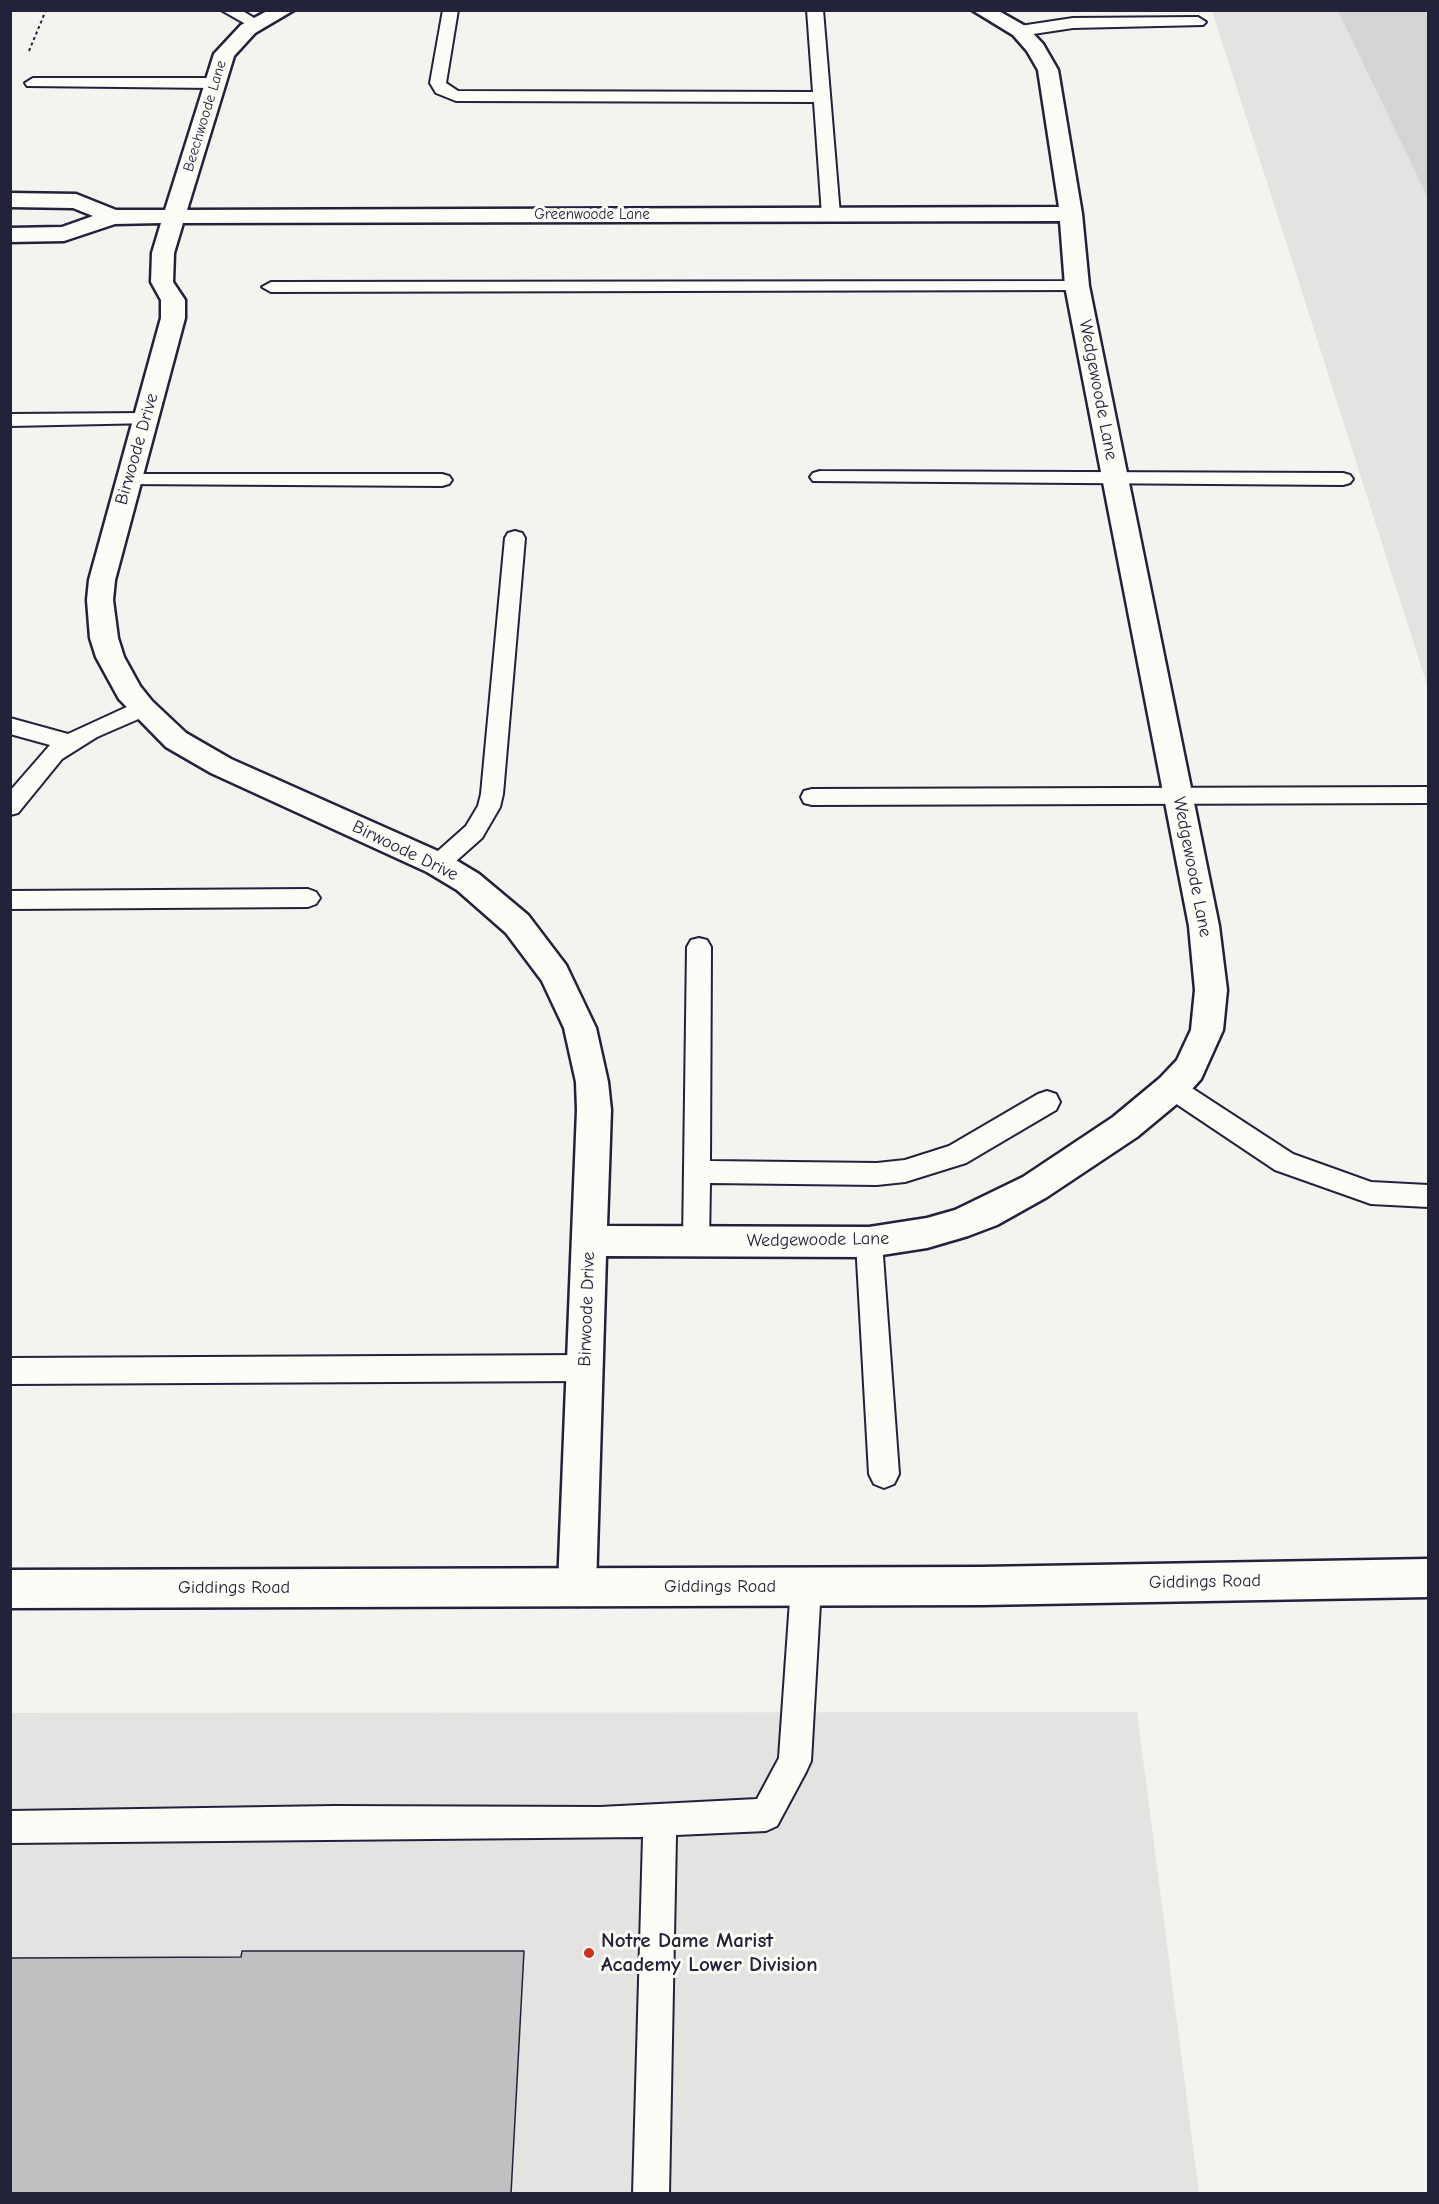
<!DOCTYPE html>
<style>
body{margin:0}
#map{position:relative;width:1439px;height:2204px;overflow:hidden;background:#f4f3ef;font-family:"Comic Neue",sans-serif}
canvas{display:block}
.frame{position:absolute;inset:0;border:12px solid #22223b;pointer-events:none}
</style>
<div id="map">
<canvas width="1439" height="2204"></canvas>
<div class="frame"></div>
</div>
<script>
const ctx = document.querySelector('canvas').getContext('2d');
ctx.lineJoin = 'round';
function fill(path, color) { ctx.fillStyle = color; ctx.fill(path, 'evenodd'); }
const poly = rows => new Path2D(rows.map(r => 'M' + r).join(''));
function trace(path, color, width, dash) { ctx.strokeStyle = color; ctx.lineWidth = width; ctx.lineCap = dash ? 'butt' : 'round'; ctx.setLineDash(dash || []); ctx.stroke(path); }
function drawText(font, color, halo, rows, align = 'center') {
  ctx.font = font + ' "Comic Neue",sans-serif'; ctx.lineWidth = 6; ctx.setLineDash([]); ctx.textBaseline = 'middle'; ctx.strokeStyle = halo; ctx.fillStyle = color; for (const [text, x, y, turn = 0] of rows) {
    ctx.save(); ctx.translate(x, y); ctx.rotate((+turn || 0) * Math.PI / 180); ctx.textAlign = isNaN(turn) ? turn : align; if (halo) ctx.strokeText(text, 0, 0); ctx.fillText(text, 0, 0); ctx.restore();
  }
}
const built = poly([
 [1212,11,1428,11,1428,688,1274,204],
 [1137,1712,1199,2193,11,2193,10,1713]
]);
const green = poly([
 [1338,11,1428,11,1428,198]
]);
const building = poly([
 [242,1951,524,1951,511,2194,10,2194,10,1958,241,1957,242,1951]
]);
const path = poly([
 [29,51,46,10]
]);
const lane = poly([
 [221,10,241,10,264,24,261,27,251,27,221,10],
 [443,10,458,10,446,83,458,91,813,92,807,10,823,10,840,215,831,220,822,215,814,102,456,101,436,93,430,83,443,10],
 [1198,17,1206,22,1203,25,1073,28,1020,36,1012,31,1020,26,1073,18,1198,17],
 [33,78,214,78,222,83,214,88,27,86,25,83,33,78],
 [1077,281,1083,282,1086,286,1083,290,271,292,262,287,271,282,1077,281],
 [146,413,156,419,153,423,10,426,10,414,146,413],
 [820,471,1343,473,1350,475,1353,479,1350,483,1343,485,813,481,810,477,813,473,820,471],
 [129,474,442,474,449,476,452,480,449,484,442,486,122,484,119,480,122,476,129,474],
 [515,531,522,533,525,538,503,794,500,807,482,838,446,870,438,873,430,870,426,864,430,858,466,826,478,806,481,794,505,538,508,533,515,531],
 [142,700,150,702,153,708,150,714,97,737,62,759,18,813,10,815,10,791,50,745,10,734,10,718,68,734,142,700],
 [1428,787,1428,803,812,805,804,803,801,797,804,791,812,789,1428,787],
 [308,889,316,892,320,898,316,904,308,907,10,909,10,891,308,889],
 [699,938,707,940,711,947,710,1161,877,1163,905,1160,949,1146,1038,1094,1047,1091,1056,1094,1060,1102,1056,1110,966,1163,905,1182,877,1185,710,1183,709,1242,705,1250,696,1254,687,1250,683,1242,687,947,691,940,699,938],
 [1172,1077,1181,1081,1293,1154,1371,1182,1428,1185,1428,1207,1371,1204,1275,1170,1163,1095,1159,1088,1163,1081,1172,1077],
 [869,1230,878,1234,882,1242,899,1474,894,1484,884,1488,874,1484,869,1474,856,1242,860,1234,869,1230],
 [585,1355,595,1359,599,1368,595,1377,585,1381,10,1384,10,1358,585,1355],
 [806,1571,817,1575,821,1586,811,1761,806,1772,777,1826,766,1831,676,1835,669,2194,633,2194,643,1837,10,1843,10,1811,334,1806,600,1807,757,1799,779,1758,791,1586,795,1575,806,1571]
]);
const street = poly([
 [269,10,294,10,255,33,234,56,187,210,1059,207,1038,70,1027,51,1013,35,972,10,997,10,1027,27,1043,44,1058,70,1082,214,1089,286,1219,926,1227,990,1223,1030,1201,1079,1184,1098,1137,1137,1047,1197,997,1225,968,1236,927,1248,869,1257,606,1256,596,1587,591,1601,577,1606,563,1601,558,1587,577,1110,576,1082,564,1028,542,981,506,933,457,890,427,872,211,773,166,747,119,699,96,657,90,638,87,600,89,580,161,318,161,300,151,282,152,253,161,223,115,224,64,241,10,242,10,228,62,227,93,216,73,208,10,207,10,193,76,194,116,210,165,210,214,54,241,25,269,10],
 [1060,221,1065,286,1189,926,1195,990,1191,1030,1177,1060,1160,1078,1113,1117,1023,1177,955,1210,927,1218,869,1227,607,1226,611,1110,608,1082,596,1028,566,965,528,915,479,874,449,856,231,759,186,733,152,701,140,686,124,657,118,638,113,600,115,580,185,318,185,300,173,282,174,253,183,223,1060,221]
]);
const secondary = poly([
 [1428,1559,1428,1597,982,1605,10,1608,10,1570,982,1567,1428,1559]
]);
const markers = [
 [589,1953,6,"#c8321e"]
];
const farStreetnames = [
 ["Beechwoode Lane",205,116,-73],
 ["Greenwoode Lane",592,215]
];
const streetNames = [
 ["Wedgewoode Lane",1098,390,79],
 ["Birwoode Drive",137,449,-74],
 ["Birwoode Drive",405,851,26],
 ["Wedgewoode Lane",1192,867,79],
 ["Wedgewoode Lane",818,1240,-1],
 ["Birwoode Drive",587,1309,-88],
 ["Giddings Road",1205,1582,-1],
 ["Giddings Road",720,1587],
 ["Giddings Road",234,1588]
];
const nearPoinames = [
 ["Notre Dame Marist",601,1941],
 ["Academy Lower Division",601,1965]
];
fill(built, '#e4e3e2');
fill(green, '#d5d4d5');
fill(building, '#c0bfc2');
trace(building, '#22223b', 1.5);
trace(lane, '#22223b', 4);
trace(street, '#22223b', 5);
trace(secondary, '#22223b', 5);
trace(path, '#22223b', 2, [3, 3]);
fill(lane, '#fdfcf7');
fill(street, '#fdfcf7');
fill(secondary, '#fdfcf7');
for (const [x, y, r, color] of markers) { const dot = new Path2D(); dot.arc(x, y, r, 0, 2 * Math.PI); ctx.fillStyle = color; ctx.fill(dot); trace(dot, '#fdfcf7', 2); }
drawText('15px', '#22223b', '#fdfcf7', farStreetnames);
drawText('18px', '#22223b', '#fdfcf7', streetNames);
drawText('bold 21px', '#22223b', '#fdfcf7', nearPoinames, 'left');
</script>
